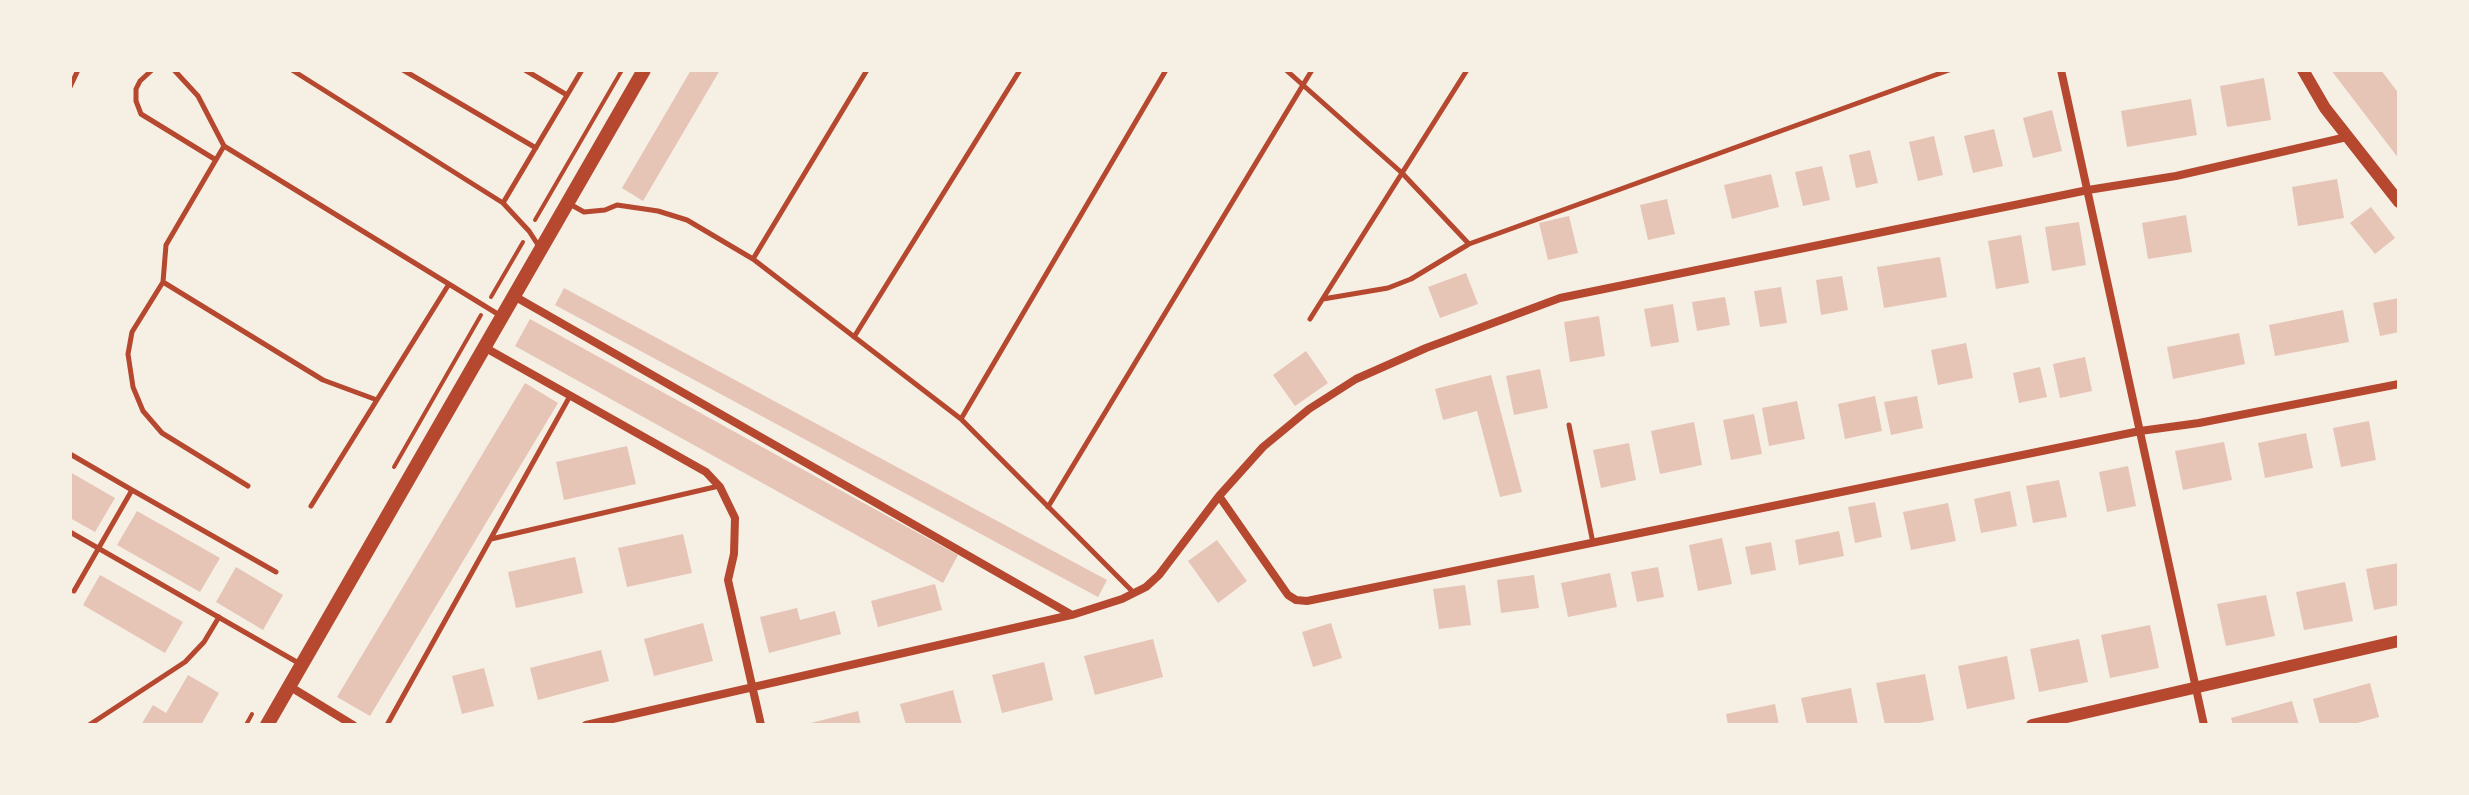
<!DOCTYPE html>
<style>
body{margin:0}
#map{position:relative;width:2469px;height:795px;overflow:hidden;background:#f6efe4;font-family:"Golos Text",sans-serif}
canvas{display:block}
.frame{position:absolute;inset:0;border:72px solid #f6efe4;pointer-events:none}
</style>
<div id="map">
<canvas width="2469" height="795"></canvas>
<div class="frame"></div>
</div>
<script>
const ctx = document.querySelector('canvas').getContext('2d');
ctx.lineJoin = 'round';
function fill(path, color) { ctx.fillStyle = color; ctx.fill(path, 'evenodd'); }
const poly = rows => new Path2D(rows.map(r => 'M' + r).join(''));
function trace(path, color, width, dash) { ctx.strokeStyle = color; ctx.lineWidth = width; ctx.lineCap = dash ? 'butt' : 'round'; ctx.setLineDash(dash || []); ctx.stroke(path); }
const building = poly([
 [691,70,720,70,643,201,622,188],
 [2331,70,2381,70,2399,94,2399,159],
 [2264,78,2271,120,2227,127,2220,86],
 [2191,99,2197,135,2127,147,2121,111],
 [2052,110,2062,151,2033,158,2023,118],
 [1994,129,2003,166,1973,173,1964,136],
 [1934,136,1943,175,1918,181,1909,142],
 [1870,150,1878,183,1856,188,1849,155],
 [1822,166,1830,200,1803,206,1795,172],
 [1771,174,1779,207,1732,219,1724,185],
 [2337,179,2344,218,2298,226,2292,187],
 [1667,199,1675,234,1648,240,1640,205],
 [2371,207,2395,238,2375,254,2350,223],
 [2186,215,2192,252,2148,259,2142,223],
 [1569,216,1578,253,1548,260,1539,223],
 [2079,222,2086,265,2052,271,2045,227],
 [2021,235,2029,283,1996,289,1988,241],
 [1940,257,1947,297,1884,308,1877,267],
 [1466,273,1478,304,1440,318,1428,287],
 [1842,276,1848,310,1821,315,1816,280],
 [1781,287,1787,323,1760,327,1754,291],
 [564,288,1107,580,1098,597,555,305],
 [1725,297,1730,325,1697,331,1692,302],
 [2399,298,2399,332,2380,336,2373,303],
 [1673,304,1679,342,1651,347,1644,309],
 [2343,310,2349,342,2275,356,2269,325],
 [1599,316,1605,356,1570,362,1564,322],
 [530,319,958,555,943,583,515,346],
 [2239,333,2245,364,2173,379,2167,347],
 [1966,343,1973,378,1938,385,1931,350],
 [1306,351,1328,383,1295,406,1273,375],
 [2085,357,2092,391,2060,398,2053,364],
 [2040,367,2047,397,2019,403,2013,373],
 [1540,369,1548,408,1514,415,1506,376],
 [1491,375,1522,492,1500,497,1477,411,1443,420,1435,389],
 [525,383,558,403,370,716,337,697],
 [1875,396,1882,431,1845,439,1838,404],
 [1917,396,1923,428,1891,435,1884,402],
 [1797,401,1805,439,1769,446,1762,408],
 [1754,414,1762,454,1731,460,1723,420],
 [2369,421,2376,460,2341,467,2333,428],
 [1694,422,1702,465,1660,474,1651,431],
 [2306,433,2313,468,2265,478,2258,443],
 [2224,442,2232,480,2183,490,2175,451],
 [1629,443,1636,480,1601,488,1593,450],
 [627,446,636,484,564,500,556,462],
 [2128,466,2136,506,2107,512,2099,472],
 [70,472,115,498,95,532,70,518],
 [2059,480,2067,517,2033,523,2026,486],
 [2010,491,2017,526,1981,533,1974,499],
 [1875,502,1882,537,1855,543,1848,507],
 [1948,503,1956,541,1911,550,1903,512],
 [137,511,220,558,200,592,117,545],
 [1839,531,1844,556,1799,565,1795,540],
 [683,534,692,573,627,587,618,548],
 [1722,538,1732,584,1698,591,1689,545],
 [1217,540,1247,581,1218,603,1188,561],
 [1771,542,1776,570,1751,575,1745,547],
 [575,557,583,593,516,608,508,572],
 [2399,563,2399,605,2374,610,2366,569],
 [236,567,283,595,263,630,216,602],
 [1658,567,1664,597,1637,602,1631,572],
 [1610,573,1617,607,1568,617,1561,583],
 [100,575,183,622,165,653,83,605],
 [1534,575,1539,608,1501,613,1497,580],
 [2345,582,2353,621,2304,630,2296,592],
 [935,584,942,610,878,627,871,601],
 [1465,585,1471,625,1439,629,1433,589],
 [2266,595,2275,636,2226,646,2217,604],
 [797,608,800,620,835,611,841,634,769,653,760,617],
 [703,623,713,661,654,676,644,639],
 [1331,623,1342,658,1313,667,1302,632],
 [2150,625,2159,668,2110,678,2101,635],
 [1153,639,1163,677,1095,695,1084,656],
 [2079,639,2088,682,2039,692,2030,649],
 [601,650,609,681,538,700,530,668],
 [2007,656,2015,699,1967,709,1958,666],
 [1044,662,1053,700,1002,713,992,675],
 [484,668,494,706,462,714,452,676],
 [1925,674,1934,720,1909,725,1885,725,1876,683],
 [188,675,219,693,201,725,141,725,153,705,166,713],
 [2370,683,2379,717,2350,725,2320,725,2313,699],
 [1851,688,1858,725,1807,725,1801,698],
 [953,690,962,725,906,725,900,704],
 [2292,701,2299,725,2233,725,2231,718],
 [1775,704,1779,725,1728,725,1726,714],
 [858,711,861,725,807,725,807,724]
]);
const path = poly([
 [535,220,622,70],
 [491,297,523,242],
 [394,467,481,315],
 [246,725,252,714]
]);
const service = poly([
 [152,70,140,81,136,89,136,101,141,114,216,160],
 [174,70,198,96,224,146],
 [292,70,503,203,529,231,540,248],
 [403,70,536,148],
 [525,70,567,95],
 [1286,70,1402,173,1469,244],
 [70,87,78,70],
 [503,203,582,70],
 [568,203,584,212,605,210,617,205,658,211,687,220,753,259,961,419],
 [753,259,867,70],
 [163,282,132,332,128,354,133,387,143,411,162,433,248,486],
 [1323,299,1388,288,1411,279,1469,244,1949,70],
 [1310,319,1467,70],
 [854,337,1020,70],
 [377,400,323,380,163,282,166,245,224,146,501,316],
 [1569,425,1593,543],
 [70,454,132,490,74,591],
 [132,490,276,572],
 [311,506,449,284],
 [1048,507,1312,70],
 [70,532,302,665],
 [491,539,719,486],
 [1134,593,961,419,1166,70],
 [89,725,185,662,204,642,219,617],
 [387,725,570,396]
]);
const minor = poly([
 [2061,70,2204,725],
 [514,296,1072,615,1122,599,1146,587,1159,575,1219,496,1263,447,1309,409,1356,379,1426,348,1560,298,2088,190,2176,176,2347,137],
 [484,347,706,472,720,487,735,518,734,554,728,580,761,725],
 [1219,496,1288,595,1296,600,1307,601,2140,431,2199,423,2399,384],
 [289,686,353,725],
 [586,725,1071,615]
]);
const tertiary = poly([
 [2303,70,2325,108,2399,202],
 [2032,725,2399,641]
]);
const secondary = poly([
 [267,725,644,70]
]);
fill(building, '#e6c5b7');
trace(path, '#b5482f', 4);
trace(service, '#b5482f', 5);
trace(minor, '#b5482f', 8);
trace(tertiary, '#b5482f', 12);
trace(secondary, '#b5482f', 14);
</script>
